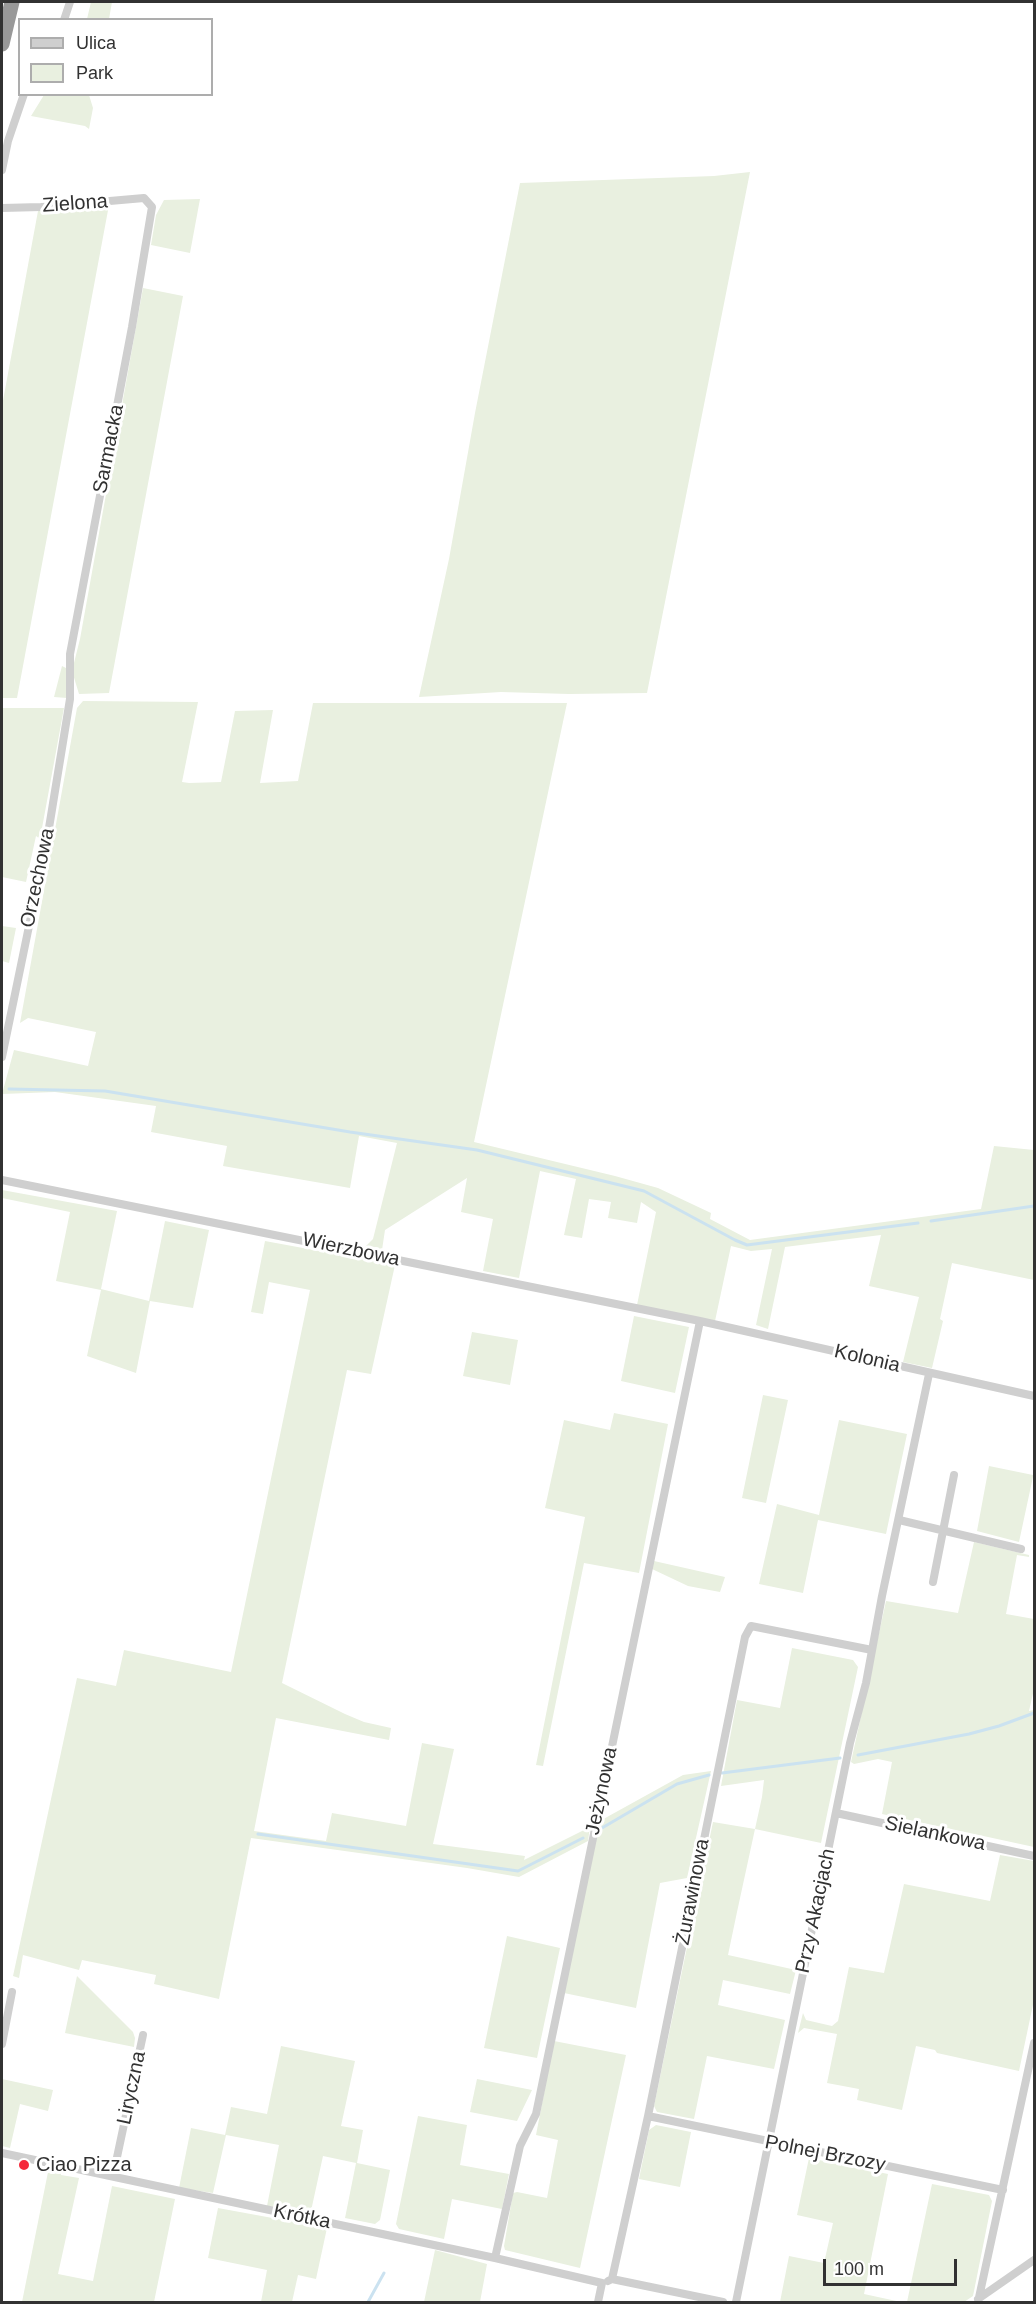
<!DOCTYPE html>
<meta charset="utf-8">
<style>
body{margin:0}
#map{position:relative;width:1036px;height:2304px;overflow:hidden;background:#fff;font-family:Helvetica,sans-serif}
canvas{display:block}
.frame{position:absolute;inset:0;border:3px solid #323232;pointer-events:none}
.legend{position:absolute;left:18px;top:18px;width:195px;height:78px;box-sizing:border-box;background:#fff;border:2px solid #adadad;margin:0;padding:8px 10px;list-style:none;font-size:18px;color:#323232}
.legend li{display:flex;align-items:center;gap:12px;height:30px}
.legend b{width:30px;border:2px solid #adadad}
.scale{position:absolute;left:823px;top:2259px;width:134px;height:27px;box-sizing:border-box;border:3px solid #323232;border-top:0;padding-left:8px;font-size:18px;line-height:21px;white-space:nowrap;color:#323232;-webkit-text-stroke:4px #fff;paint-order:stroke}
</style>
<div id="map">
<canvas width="1036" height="2304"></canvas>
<div class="frame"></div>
<ul class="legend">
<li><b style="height:8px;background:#cfcfcf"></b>Ulica</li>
<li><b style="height:16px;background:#e9f0e0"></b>Park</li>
</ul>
<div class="scale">100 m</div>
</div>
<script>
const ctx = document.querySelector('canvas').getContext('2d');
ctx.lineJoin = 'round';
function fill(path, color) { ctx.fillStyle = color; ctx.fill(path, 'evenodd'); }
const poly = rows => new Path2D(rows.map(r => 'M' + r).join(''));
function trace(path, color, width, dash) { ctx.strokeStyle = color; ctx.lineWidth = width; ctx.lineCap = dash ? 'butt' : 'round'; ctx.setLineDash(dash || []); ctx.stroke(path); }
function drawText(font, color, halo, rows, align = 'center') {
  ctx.font = font + ' Helvetica,sans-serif'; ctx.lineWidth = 6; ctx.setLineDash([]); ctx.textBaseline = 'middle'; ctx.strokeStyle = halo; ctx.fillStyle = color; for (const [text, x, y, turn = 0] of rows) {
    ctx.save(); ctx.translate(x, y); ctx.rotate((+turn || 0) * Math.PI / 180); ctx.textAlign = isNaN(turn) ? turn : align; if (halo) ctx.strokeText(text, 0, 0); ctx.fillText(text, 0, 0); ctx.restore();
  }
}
const green = poly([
 [91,2,112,2,109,19,87,19],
 [44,95,89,95,93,108,89,129,85,126,31,116],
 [750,172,647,693,569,694,501,692,419,697,449,559,475,413,520,183,714,176],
 [200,199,190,253,151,245,156,215,164,200],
 [109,205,17,698,2,698,2,406,38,211],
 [143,288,183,296,109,693,79,694,72,671,80,639],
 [62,666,66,668,67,698,54,697],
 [83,701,198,702,182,782,189,783,221,782,235,711,273,710,260,783,298,781,313,703,567,703,474,1142,615,1176,658,1188,711,1213,710,1219,750,1240,981,1209,994,1146,1034,1150,1034,1280,952,1263,940,1319,943,1321,932,1368,903,1362,919,1297,869,1286,881,1235,785,1247,768,1329,756,1325,772,1249,751,1251,731,1246,715,1321,637,1305,656,1212,641,1202,637,1223,608,1218,611,1202,589,1199,582,1238,564,1235,576,1179,540,1171,519,1278,483,1271,493,1219,461,1212,467,1178,385,1230,382,1250,365,1247,373,1239,397,1143,359,1136,350,1188,223,1166,227,1146,151,1132,156,1106,55,1092,2,1094,14,1050,88,1066,96,1032,28,1018,20,1023,77,708],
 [2,708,64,708,40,839,36,836,26,882,2,877],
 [2,926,16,928,9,963,2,961],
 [2,1190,117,1211,101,1289,149,1301,165,1221,209,1230,193,1308,150,1301,136,1373,87,1356,101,1290,56,1281,70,1212,2,1198],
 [265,1241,395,1265,371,1374,347,1370,282,1683,345,1714,364,1722,391,1728,389,1740,276,1718,254,1831,326,1841,332,1813,406,1826,422,1743,454,1749,433,1844,525,1856,524,1860,590,1827,588,1841,519,1877,467,1868,251,1838,219,1999,154,1984,156,1975,82,1960,79,1970,23,1955,19,1978,13,1976,77,1678,116,1686,124,1650,231,1672,310,1290,269,1282,263,1314,251,1312],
 [634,1316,689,1327,675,1393,621,1381],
 [472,1332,518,1340,510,1385,463,1376],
 [763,1395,788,1400,766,1503,742,1498],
 [614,1413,668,1424,639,1573,584,1563,543,1766,536,1765,585,1517,545,1508,564,1420,610,1430],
 [839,1420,907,1434,886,1534,818,1520,803,1593,759,1584,777,1504,819,1515],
 [989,1466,1033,1475,1034,1472,1019,1542,977,1531],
 [974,1542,1029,1555,1029,1557,1017,1555,1006,1614,1034,1619,1034,1689,1029,1711,1034,1710,1034,1847,882,1814,892,1762,878,1759,854,1764,851,1762,886,1601,958,1613],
 [654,1561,725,1577,720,1592,688,1586,652,1569],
 [792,1648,853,1660,858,1667,821,1843,755,1829,737,1912,728,1955,796,1970,790,1994,723,1980,718,2005,785,2020,774,2069,707,2056,694,2119,657,2112,654,2106,713,1822,755,1829,762,1797,764,1780,721,1786,737,1700,780,1708],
 [711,1771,687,1878,660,1883,636,2008,564,1993,598,1822,683,1775],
 [1000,1855,1034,1861,1034,2000,1019,2071,937,2053,935,2050,916,2046,902,2110,857,2100,859,2089,827,2083,837,2034,804,2028,798,2033,803,2013,806,2020,832,2026,838,2021,849,1967,884,1973,904,1884,990,1901],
 [507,1936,560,1948,537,2058,484,2048],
 [77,1976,133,2032,135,2038,134,2047,65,2033],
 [554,2041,626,2055,580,2268,505,2250,504,2246,513,2193,517,2192,547,2198,558,2140,536,2135],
 [281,2046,355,2061,341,2126,363,2130,357,2163,390,2170,380,2220,375,2224,345,2218,356,2163,323,2156,311,2211,267,2206,279,2145,226,2135,213,2193,179,2188,191,2128,225,2135,231,2107,267,2114],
 [2,2079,53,2090,48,2111,20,2104,10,2148,2,2146],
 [477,2079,532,2090,517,2121,470,2112],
 [418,2116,467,2125,460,2165,509,2174,502,2209,452,2199,444,2239,399,2229,396,2224],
 [656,2125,691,2132,680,2187,639,2179,649,2130],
 [809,2158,888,2174,864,2294,901,2302,780,2302,789,2256,824,2263,833,2223,797,2215],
 [49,2167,61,2170,61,2175,79,2178,58,2274,93,2281,112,2186,175,2199,154,2302,22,2302],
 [932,2184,989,2195,992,2201,973,2296,964,2302,907,2302],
 [218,2208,327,2228,316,2279,298,2275,292,2302,261,2302,267,2270,208,2258],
 [435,2250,487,2264,480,2302,424,2302]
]);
const stream = poly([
 [9,1089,105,1091,350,1132,477,1150,644,1191,735,1240,747,1245,918,1223],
 [931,1221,1034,1206],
 [858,1755,969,1734,999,1726,1034,1713],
 [722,1773,840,1758],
 [602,1828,677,1784,709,1775],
 [258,1834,518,1871,583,1838],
 [368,2302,384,2273]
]);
const minor = poly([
 [64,20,70,2],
 [2,170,8,141,24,94],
 [2,208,41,207,144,198,152,207,132,327,70,654,70,699,48,834,2,1057],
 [2,1180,700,1321,1034,1396],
 [899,1520,1021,1549],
 [933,1582,954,1475],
 [836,1813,1034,1856],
 [2,2044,12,1992],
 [648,2116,1003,2190],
 [2,2153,495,2258,602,2283],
 [113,2176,143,2035],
 [495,2258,520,2146,536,2114,700,1321],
 [612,2279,648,2116,745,1637,751,1626,872,1650],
 [608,2281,612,2279,723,2302],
 [978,2299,1034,2260],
 [598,2302,602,2283],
 [736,2302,850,1743,866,1683,882,1596,929,1374],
 [978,2302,1034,2043]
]);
const motorway = poly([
 [2,44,12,2]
]);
const markers = [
 [24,2165,6,"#f5293a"]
];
const streetNames = [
 ["Zielona",75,204,-4],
 ["Sarmacka",109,449,-79],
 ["Orzechowa",38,878,-78],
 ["Wierzbowa",351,1250,12],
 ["Kolonia",867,1359,13],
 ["Jeżynowa",602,1791,-78],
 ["Sielankowa",935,1834,12],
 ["Żurawinowa",693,1892,-79],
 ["Przy Akacjach",816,1911,-78],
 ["Liryczna",132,2088,-78],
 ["Polnej Brzozy",825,2154,11],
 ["Krótka",302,2217,12]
];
const poiNames = [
 ["Ciao Pizza",36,2165]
];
fill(green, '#e9f0e0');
trace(stream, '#cbe2f0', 3);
trace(minor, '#cfcfcf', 8);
trace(motorway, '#999', 15);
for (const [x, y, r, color] of markers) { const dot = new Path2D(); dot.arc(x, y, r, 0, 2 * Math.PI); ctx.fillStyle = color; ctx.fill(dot); trace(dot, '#fff', 2); }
drawText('20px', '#323232', '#fff', streetNames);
drawText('20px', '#323232', '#fff', poiNames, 'left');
</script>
